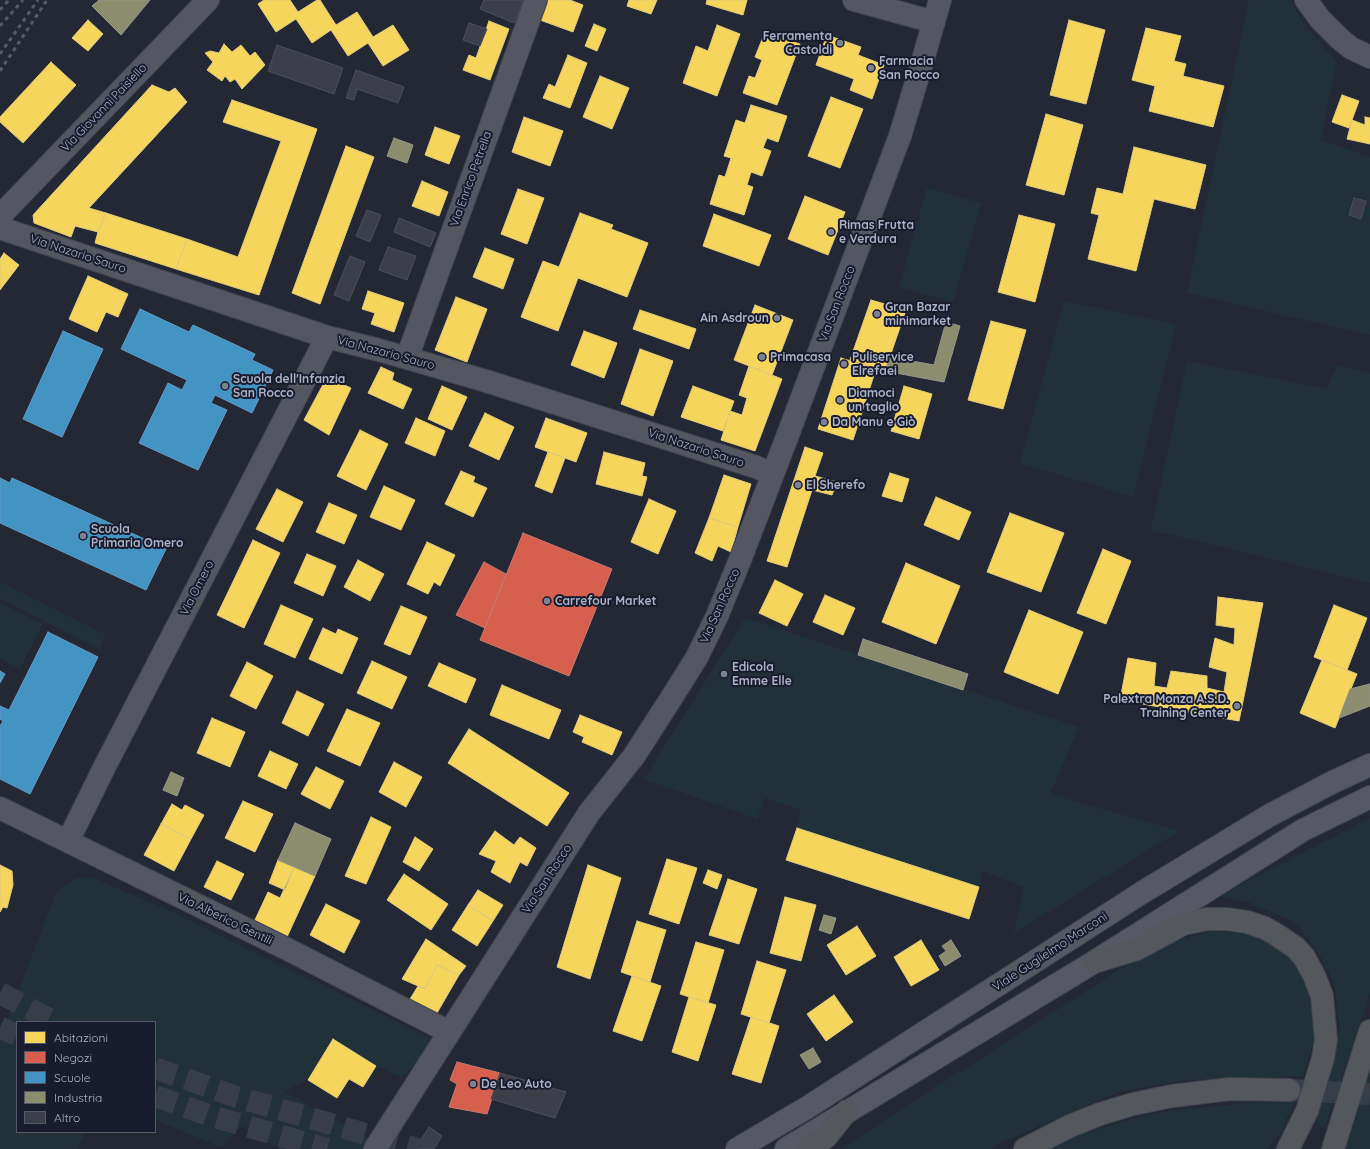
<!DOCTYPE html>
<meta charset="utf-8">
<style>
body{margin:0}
#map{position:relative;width:1370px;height:1149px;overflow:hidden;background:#242834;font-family:Quicksand,sans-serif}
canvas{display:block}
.legend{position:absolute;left:16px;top:1021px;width:140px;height:112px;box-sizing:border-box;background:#181c2e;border:1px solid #53586b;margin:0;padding:5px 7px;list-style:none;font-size:12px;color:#acb1c7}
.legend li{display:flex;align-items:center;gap:8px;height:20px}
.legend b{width:20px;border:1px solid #53586b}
</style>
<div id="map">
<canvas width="1370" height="1149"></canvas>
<ul class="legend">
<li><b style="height:11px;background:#f6d55c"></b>Abitazioni</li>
<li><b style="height:11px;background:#d6604d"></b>Negozi</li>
<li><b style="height:11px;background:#4393c3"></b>Scuole</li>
<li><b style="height:11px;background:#8c8c6e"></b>Industria</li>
<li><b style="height:11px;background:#3c3f4a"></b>Altro</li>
</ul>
</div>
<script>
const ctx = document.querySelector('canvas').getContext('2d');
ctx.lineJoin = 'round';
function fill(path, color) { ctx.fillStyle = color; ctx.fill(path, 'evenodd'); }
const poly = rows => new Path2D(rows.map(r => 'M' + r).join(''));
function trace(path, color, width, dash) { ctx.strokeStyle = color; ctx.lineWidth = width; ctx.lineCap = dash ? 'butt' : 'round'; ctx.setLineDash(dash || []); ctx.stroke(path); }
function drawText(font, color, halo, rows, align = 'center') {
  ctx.font = font + ' Quicksand,sans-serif'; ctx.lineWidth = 4; ctx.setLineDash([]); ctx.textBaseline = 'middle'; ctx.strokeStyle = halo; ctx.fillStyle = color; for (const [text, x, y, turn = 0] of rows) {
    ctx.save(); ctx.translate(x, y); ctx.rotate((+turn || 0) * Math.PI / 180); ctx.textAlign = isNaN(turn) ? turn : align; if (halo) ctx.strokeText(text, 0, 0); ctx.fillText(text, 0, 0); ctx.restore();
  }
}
const green = poly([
 [1249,0,1291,0,1303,24,1332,56,1336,62,1321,140,1370,157,1370,335,1187,293],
 [927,188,981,203,953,302,899,287],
 [1064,301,1176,324,1133,497,1020,463],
 [1187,361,1327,389,1337,365,1370,373,1370,583,1151,530],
 [0,582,106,635,99,649,0,599],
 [0,603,43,624,20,669,0,658],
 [745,618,1079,727,1050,794,1179,831,1014,933,1024,887,982,871,979,887,797,828,801,810,765,798,757,819,644,779],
 [1370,818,1370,993,1324,1129,1316,1121,1340,1030,1334,983,1317,950,1294,922,1248,902,1219,896],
 [76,878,93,878,168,910,434,1040,424,1059,401,1077,376,1066,333,1039,308,1080,284,1091,368,1138,362,1149,280,1149,241,1126,221,1147,155,1120,155,1022,17,1022,17,1132,85,1132,78,1149,0,1149,0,1039,57,890],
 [1222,929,1260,937,1287,954,1314,984,1317,1016,1314,1041,1302,1076,1186,1080,1118,1092,998,1144,991,1149,840,1149,1122,968,1173,941],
 [1370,1071,1370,1149,1345,1149,1358,1110],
 [1294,1101,1281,1132,1266,1149,1051,1149,1082,1134,1133,1119,1170,1111,1259,1102]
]);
const homes = poly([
 [264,0,290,0,298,12,317,0,320,0,336,25,357,12,373,37,393,25,409,50,383,66,368,43,348,56,331,30,312,43,296,19,276,32,258,4,264,0],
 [547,0,570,0,583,5,573,32,540,20,547,0],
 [629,0,657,0,651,14,627,6,629,0],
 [707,0,747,0,743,15,706,4,707,0],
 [88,20,103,34,88,51,72,38,88,20],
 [1069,20,1105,30,1086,104,1050,95,1069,20],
 [489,21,509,29,490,80,463,70,469,55,476,58,489,21],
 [594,24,606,29,597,51,585,46,594,24],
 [717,25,740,34,717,96,683,83,696,46,708,51,717,25],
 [1146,28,1181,36,1174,61,1186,64,1183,76,1224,86,1213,127,1149,111,1155,86,1132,80,1146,28],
 [765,32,800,44,777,105,743,93,749,76,755,78,762,60,755,57,765,32],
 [827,35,861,47,858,55,884,65,872,99,850,90,854,79,816,65,827,35],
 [224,44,232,52,241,45,250,56,255,52,265,65,242,89,235,79,230,82,225,76,222,81,207,70,213,62,205,53,210,51,219,53,224,44],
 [568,55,587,63,570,108,543,98,549,84,555,87,568,55],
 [51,62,76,85,23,143,0,122,0,117,51,62],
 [600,76,629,88,612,129,583,117,600,76],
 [152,85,169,92,175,88,187,102,89,208,106,213,98,232,75,226,71,237,34,223,33,215,152,85],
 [1342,95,1359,101,1349,128,1332,122,1342,95],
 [831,97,863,109,840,168,808,156,831,97],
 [232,100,317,129,259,295,176,269,187,239,238,257,281,141,223,122,232,100],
 [751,105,787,116,778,142,767,138,763,148,771,151,762,176,751,172,747,185,753,187,744,215,710,204,719,175,725,177,731,158,724,156,736,120,745,123,751,105],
 [1046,114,1083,125,1064,195,1026,185,1046,114],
 [524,117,563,131,550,166,512,152,524,117],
 [1365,117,1370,118,1370,144,1347,139,1352,120,1365,125,1365,117],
 [435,127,460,136,449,164,425,155,435,127],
 [346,146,374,157,320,304,292,293,346,146],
 [1134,147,1206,165,1195,209,1154,199,1136,271,1088,259,1099,215,1091,213,1097,188,1123,194,1134,147],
 [422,181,448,192,439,216,412,206,422,181],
 [518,189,544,198,527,244,501,234,518,189],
 [805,196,845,212,828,255,788,239,805,196],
 [106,213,187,239,176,269,95,243,98,232,106,213],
 [580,213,613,225,611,229,648,243,627,297,578,278,558,331,521,317,543,261,559,267,580,213],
 [714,214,771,235,759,266,703,246,714,214],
 [1019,215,1055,224,1035,302,998,292,1019,215],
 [485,248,514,259,503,289,473,277,485,248],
 [4,253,19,265,0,290,0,259,4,253],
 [88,276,128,294,118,317,106,312,97,332,69,319,88,276],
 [368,291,404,303,394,332,371,324,375,313,362,309,368,291],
 [456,297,487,309,467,362,435,350,456,297],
 [871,300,906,310,885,371,850,360,871,300],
 [755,305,793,320,772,375,734,360,755,305],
 [640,310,696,329,689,349,633,329,640,310],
 [991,321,1026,330,1003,409,968,400,991,321],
 [584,331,617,343,604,378,571,365,584,331],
 [640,349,673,361,653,416,621,404,640,349],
 [841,358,876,369,853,440,818,429,841,358],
 [749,366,782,379,755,451,721,440,730,411,742,415,747,398,739,395,749,366],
 [381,367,394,373,392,380,412,389,403,409,368,393,381,367],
 [327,377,351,388,329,435,304,420,327,377],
 [442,386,467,397,452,430,428,419,442,386],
 [693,386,734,401,723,431,681,417,693,386],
 [904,386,932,394,919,439,891,431,904,386],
 [485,413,514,427,499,460,469,446,485,413],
 [416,418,445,431,435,456,405,443,416,418],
 [546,418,587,433,576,462,535,447,546,418],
 [360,430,388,444,366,490,337,476,360,430],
 [805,447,823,453,815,476,837,482,832,495,812,490,787,567,767,561,805,447],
 [548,452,565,458,552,493,535,486,548,452],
 [604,452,645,463,642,476,647,477,642,496,596,484,604,452],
 [461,471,475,477,473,482,487,488,473,517,445,504,461,471],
 [890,473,909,479,902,502,882,496,890,473],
 [724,475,751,484,738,527,709,518,724,475],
 [384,486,415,500,401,530,370,517,384,486],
 [277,489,303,502,283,542,256,529,277,489],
 [936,497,971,512,959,540,924,525,936,497],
 [649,499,676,511,658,554,631,542,649,499],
 [329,503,357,515,344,544,316,532,329,503],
 [1010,513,1064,533,1041,592,987,572,1010,513],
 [709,518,738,527,731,552,718,546,712,561,695,553,709,518],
 [253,540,280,553,244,628,217,615,253,540],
 [427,542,455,555,440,586,434,582,428,594,407,584,427,542],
 [1103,549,1131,561,1106,624,1077,613,1103,549],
 [307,554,336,566,323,596,294,583,307,554],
 [358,560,384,574,370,601,344,587,358,560],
 [906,563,960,586,936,644,882,622,906,563],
 [775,580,803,594,787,626,759,613,775,580],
 [825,595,855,608,843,635,813,622,825,595],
 [1218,597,1263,603,1239,721,1120,700,1128,658,1156,663,1154,686,1167,688,1171,671,1207,676,1207,688,1224,692,1227,672,1209,667,1215,638,1234,645,1235,628,1216,625,1218,597],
 [281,605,313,619,295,658,264,644,281,605],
 [1334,605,1367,618,1347,670,1314,657,1334,605],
 [401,606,427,617,410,655,384,644,401,606],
 [1029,610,1083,632,1058,694,1004,672,1029,610],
 [323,628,336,634,338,629,358,638,342,674,309,659,323,628],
 [1322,660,1357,674,1335,728,1300,713,1322,660],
 [372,661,407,677,392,709,357,693,372,661],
 [247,662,273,676,256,709,230,696,247,662],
 [439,663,476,679,466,703,428,686,439,663],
 [502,685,561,710,549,739,490,715,502,685],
 [297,691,324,704,308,736,282,723,297,691],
 [347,709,380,723,360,766,327,751,347,709],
 [580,715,622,732,612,755,582,742,584,737,573,732,580,715],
 [212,718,245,732,230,767,197,753,212,718],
 [469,729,569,793,547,826,448,763,469,729],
 [270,751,298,764,286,789,258,776,270,751],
 [394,762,422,777,406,807,379,792,394,762],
 [316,767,344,781,330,809,301,794,316,767],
 [243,801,273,814,255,852,225,838,243,801],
 [172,804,182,810,185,805,204,815,191,839,161,824,172,804],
 [371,817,391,827,366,884,345,876,371,817],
 [161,824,191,839,174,871,144,855,161,824],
 [797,828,979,887,969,919,786,860,797,828],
 [495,831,514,845,520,837,536,848,527,866,520,862,510,883,491,872,496,861,479,854,495,831],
 [415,837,433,849,419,871,403,862,415,837],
 [667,859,697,868,679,924,649,914,667,859],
 [278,860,294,867,285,890,269,883,278,860],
 [217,861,244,874,231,900,204,887,217,861],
 [0,865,12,871,13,885,7,908,3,907,0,912,0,865],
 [588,865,621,878,590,979,557,967,588,865],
 [294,867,315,876,287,937,254,922,268,892,280,898,294,867],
 [708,870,722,875,717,889,703,883,708,870],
 [404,874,448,904,431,930,387,900,404,874],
 [728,879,757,889,739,944,709,935,728,879],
 [478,890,503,905,493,921,468,905,478,890],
 [785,897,816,905,801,961,770,953,785,897],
 [326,904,360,921,344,953,310,935,326,904],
 [468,905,493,921,477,946,452,930,468,905],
 [637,921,666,930,650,982,621,972,637,921],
 [857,926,876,956,846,975,827,945,857,926],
 [426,939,466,966,459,975,437,965,425,989,402,979,426,939],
 [921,940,939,970,911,986,894,957,921,940],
 [696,942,724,950,708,1003,680,994,696,942],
 [757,961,786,970,769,1023,741,1014,757,961],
 [437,965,459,975,433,1020,407,1004,418,986,425,989,437,965],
 [632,976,661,986,642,1041,613,1031,632,976],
 [834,995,853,1022,826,1041,807,1014,834,995],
 [689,997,716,1005,698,1061,672,1052,689,997],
 [751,1017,779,1026,761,1083,732,1074,751,1017],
 [333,1039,376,1066,363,1087,349,1079,337,1098,308,1080,333,1039]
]);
const shops = poly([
 [523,533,612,569,569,676,480,640,523,533],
 [484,562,506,574,485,628,456,615,484,562],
 [457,1062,500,1073,487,1114,449,1107,457,1084,450,1080,457,1062]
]);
const schools = poly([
 [140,309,189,332,193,325,255,354,252,360,273,370,252,413,215,395,211,403,227,410,198,470,139,443,168,383,182,390,187,380,121,349,140,309],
 [63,331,103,349,62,437,23,419,63,331],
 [0,478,10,483,12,478,166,549,146,590,0,523,0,478],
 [48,632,98,657,30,794,0,779,0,726,3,721,0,719,0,706,9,710,48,632],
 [0,671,5,674,0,683,0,671]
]);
const industry = poly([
 [99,0,150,0,121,35,92,6,99,0],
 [394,138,413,145,407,163,387,156,394,138],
 [946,322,960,326,944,382,885,371,890,357,934,365,946,322],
 [863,639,968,674,963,690,858,655,863,639],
 [1370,684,1370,706,1339,718,1350,689,1370,684],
 [171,772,184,778,177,796,163,790,171,772],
 [295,823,331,839,315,876,278,860,295,823],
 [824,915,836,918,831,934,819,930,824,915],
 [951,940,961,956,945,966,939,956,946,951,942,946,951,940],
 [813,1048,821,1062,809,1069,800,1055,813,1048]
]);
const building = poly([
 [484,0,524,0,514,23,480,9,484,0],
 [469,23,487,29,480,46,463,40,469,23],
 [277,45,343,68,334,94,268,71,277,45],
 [356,70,404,87,398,103,357,89,354,100,346,98,356,70],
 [1354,198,1366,201,1361,219,1349,215,1354,198],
 [367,210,381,215,370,242,356,236,367,210],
 [399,218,436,233,430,247,394,232,399,218],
 [388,247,416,256,407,280,379,270,388,247],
 [350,256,365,262,349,301,334,295,350,256],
 [500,1073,566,1092,555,1118,491,1099,500,1073],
 [429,1127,442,1136,434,1149,415,1149,429,1127]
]);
const highwayTunnel = poly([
 [0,993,55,1022],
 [0,1027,17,1035],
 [155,1068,237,1097,418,1149],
 [1289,1090,1370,1094],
 [155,1096,211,1116,327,1149]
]);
const minor = poly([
 [854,0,934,22],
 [1306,0,1320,19,1340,39,1351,48,1370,57],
 [0,216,208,0],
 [0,228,327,337,379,350,486,381,756,467,773,474],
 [407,358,536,0],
 [0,808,291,951,449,1032],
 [68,841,105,766,327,337],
 [375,1149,589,813,634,756,672,697,697,657,717,616,742,555,789,432,900,136,922,63,940,0]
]);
const major = poly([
 [737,1149,808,1107,1143,892,1270,815,1333,782,1370,765],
 [786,1149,1094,962,1303,830,1370,797]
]);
const highway = poly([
 [1094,962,1137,949,1183,924,1207,919,1227,919,1247,922,1265,928,1277,935,1296,948,1304,957,1314,975,1322,996,1326,1040,1323,1058,1307,1111,1288,1149],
 [808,1149,826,1137,847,1111],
 [1025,1149,1070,1126,1100,1114,1133,1104,1172,1096,1230,1089,1289,1090],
 [1333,1149,1370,1031]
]);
const rail = poly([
 [0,10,9,0],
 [0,26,23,0],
 [0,54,38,0],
 [0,71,47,0]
]);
const markers = [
 [840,43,4,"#7c8194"],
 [871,68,4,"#7c8194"],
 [831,232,4,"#7c8194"],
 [877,314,4,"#7c8194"],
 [777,318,4,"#7c8194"],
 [762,357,4,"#7c8194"],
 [844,364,4,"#7c8194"],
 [225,386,4,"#7c8194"],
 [840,400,4,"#7c8194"],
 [824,422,4,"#7c8194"],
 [798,485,4,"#7c8194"],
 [83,536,4,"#7c8194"],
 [547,601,4,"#7c8194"],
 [724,674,4,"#7c8194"],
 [1237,706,4,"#7c8194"],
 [473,1084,4,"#7c8194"]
];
const poiNames = [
 ["Ferramenta",832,36,"right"],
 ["Castoldi",832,50,"right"],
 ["Farmacia",879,61],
 ["San Rocco",879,75],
 ["Rimas Frutta",839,225],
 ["e Verdura",839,239],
 ["Gran Bazar",885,307],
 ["minimarket",885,321],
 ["Ain Asdroun",769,318,"right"],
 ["Primacasa",770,357],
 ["Puliservice",852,357],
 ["Elrefaei",852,371],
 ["Scuola dell'Infanzia",233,379],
 ["San Rocco",233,393],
 ["Diamoci",848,393],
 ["un taglio",848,407],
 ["Da Manu e Giò",832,422],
 ["El Sherefo",806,485],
 ["Scuola",91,529],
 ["Primaria Omero",91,543],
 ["Carrefour Market",555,601],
 ["Edicola",732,667],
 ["Emme Elle",732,681],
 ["Palextra Monza A.S.D.",1229,699,"right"],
 ["Training Center",1229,713,"right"],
 ["De Leo Auto",481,1084]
];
const streetNames = [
 ["Via Giovanni Paisiello",104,108,-46],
 ["Via Enrico Petrella",471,179,-70],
 ["Via Nazario Sauro",78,254,18],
 ["Via San Rocco",837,304,-69],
 ["Via Nazario Sauro",386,353,15],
 ["Via Nazario Sauro",696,448,18],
 ["Via Omero",197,588,-63],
 ["Via San Rocco",720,606,-66],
 ["Via San Rocco",547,879,-57],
 ["Via Alberico Gentili",225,919,26],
 ["Viale Guglielmo Marconi",1050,952,-33]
];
fill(green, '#21313a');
fill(homes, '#f6d55c');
trace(homes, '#e0ca7c', 1);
fill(shops, '#d6604d');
trace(shops, '#c97872', 1);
fill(schools, '#4393c3');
trace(schools, '#629cc4', 1);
fill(industry, '#8c8c6e');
trace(industry, '#969789', 1);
fill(building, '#3c3f4a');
trace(building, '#4b4f5c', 1);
trace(highwayTunnel, '#383d4a', 22, [22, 11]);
trace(minor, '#41434d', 24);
trace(major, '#414550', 24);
trace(highway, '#404450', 24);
trace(minor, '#545762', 22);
trace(major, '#565964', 22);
trace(highway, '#54575b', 22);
trace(rail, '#585b65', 3, [4, 4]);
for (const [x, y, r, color] of markers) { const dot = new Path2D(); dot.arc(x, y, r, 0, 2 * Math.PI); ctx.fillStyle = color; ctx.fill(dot); trace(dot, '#181c2e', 1.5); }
drawText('bold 12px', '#acb1c7', '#181c2e', poiNames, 'left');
drawText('12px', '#acb1c7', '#181c2e', streetNames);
</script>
